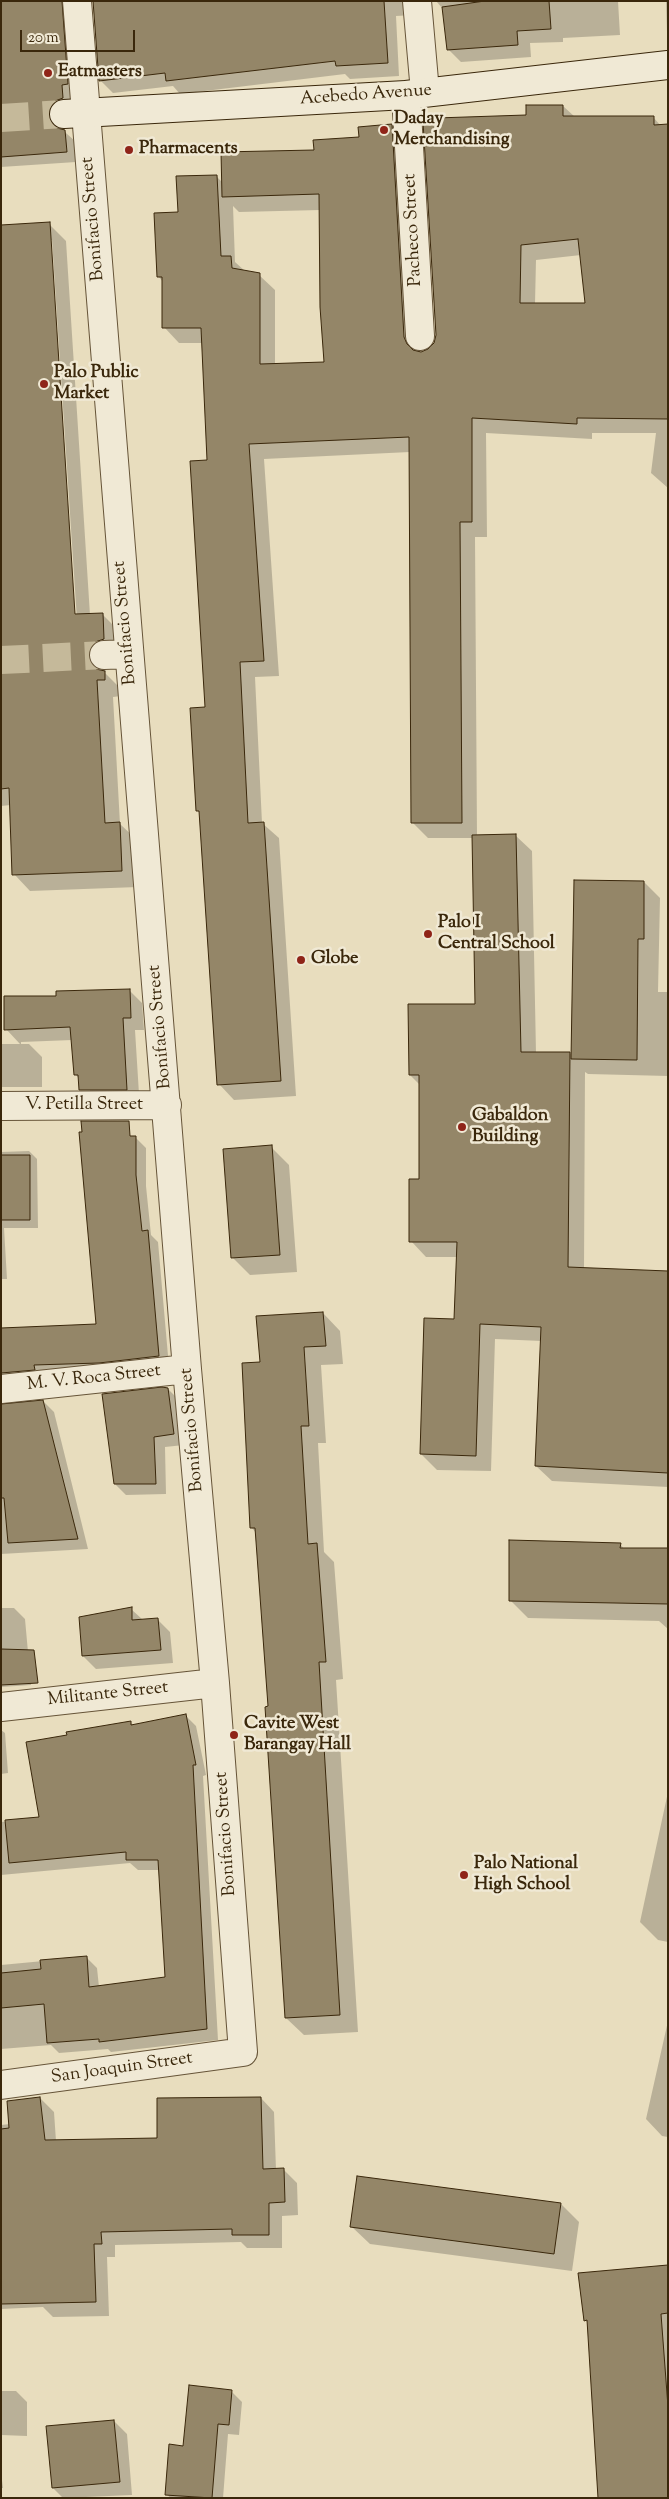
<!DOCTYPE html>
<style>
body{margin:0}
#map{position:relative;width:669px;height:2499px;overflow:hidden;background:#e8ddbe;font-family:"Sorts Mill Goudy",serif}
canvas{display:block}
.frame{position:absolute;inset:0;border:2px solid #3a270b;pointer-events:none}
.scale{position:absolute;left:20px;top:30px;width:115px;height:22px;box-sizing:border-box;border:2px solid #3a270b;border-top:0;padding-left:6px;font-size:15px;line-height:18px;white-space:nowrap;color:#3a270b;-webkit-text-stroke:4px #f0e9d5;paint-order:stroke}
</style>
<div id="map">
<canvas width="669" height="2499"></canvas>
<div class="frame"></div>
<div class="scale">20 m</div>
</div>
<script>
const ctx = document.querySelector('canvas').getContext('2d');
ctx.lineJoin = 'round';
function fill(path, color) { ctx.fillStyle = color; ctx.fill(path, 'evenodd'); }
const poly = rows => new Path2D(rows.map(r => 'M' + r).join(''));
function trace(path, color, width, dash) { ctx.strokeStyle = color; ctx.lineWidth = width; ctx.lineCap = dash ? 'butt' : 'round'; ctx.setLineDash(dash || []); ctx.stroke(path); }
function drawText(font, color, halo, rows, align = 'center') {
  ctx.font = font + ' "Sorts Mill Goudy",serif'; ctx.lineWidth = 5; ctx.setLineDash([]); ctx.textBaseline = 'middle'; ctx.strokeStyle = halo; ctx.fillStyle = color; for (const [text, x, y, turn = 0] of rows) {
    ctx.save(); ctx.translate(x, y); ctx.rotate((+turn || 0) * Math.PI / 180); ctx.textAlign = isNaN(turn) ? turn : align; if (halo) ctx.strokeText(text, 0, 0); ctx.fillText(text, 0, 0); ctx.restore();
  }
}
const shadow = poly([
 [1,1,73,1,72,108,58,126,75,141,76,162,1,167],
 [94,1,421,1,414,15,396,16,399,76,350,79,345,74,180,94,173,86,113,93,100,80],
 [436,1,618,1,620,35,563,38,563,42,530,43,531,57,461,62,448,49,443,9],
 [666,1,668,1,668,32,667,32],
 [563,106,575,117,653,117,661,126,668,125,668,488,651,473,656,433,592,433,592,439,486,433,487,537,475,537,477,836,516,836,532,851,536,1053,570,1053,572,1056,644,882,660,898,658,992,668,992,668,1076,588,1074,585,1072,584,1269,668,1273,668,1487,552,1481,536,1466,542,1341,495,1339,491,1471,437,1470,421,1454,455,1321,458,1257,426,1257,411,1241,421,1180,420,1085,410,1075,476,1006,473,838,428,838,413,823,410,452,264,459,279,676,255,677,262,823,279,838,296,1096,234,1100,219,1084,201,814,197,810,206,708,209,461,203,343,179,343,164,327,163,282,158,276,179,213,217,177,223,183,315,151,361,138,392,125,407,141,419,353,430,350,435,343,527,116],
 [233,206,239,212,320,210,325,363,275,365,275,290,259,275,246,272,235,262],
 [581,255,587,304,535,304,536,260],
 [49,224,66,241,90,615,103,615,120,632,105,673,121,689,121,696,113,697,120,824,137,840,138,887,30,891,14,874,11,805,1,806,1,226],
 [50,240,52,240,77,620,74,621],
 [129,990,142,1003,144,1030,135,1030,139,1094,93,1094,75,1074,72,1040,21,1042,21,1044,29,1044,42,1057,42,1087,1,1087,1,1044,20,1044,6,1029,57,998],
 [135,1137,146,1148,146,1186,151,1235,158,1242,169,1367,1,1389,1,1329,98,1326],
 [271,1147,289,1165,297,1272,250,1275,232,1257],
 [29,1151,37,1159,38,1228,4,1228,7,1279,1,1279,1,1152],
 [323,1313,340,1331,343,1364,321,1365,326,1443,318,1443,324,1552,334,1562,343,1679,336,1680,358,2032,304,2035,286,2018,269,1708,256,1533,252,1528,261,1363],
 [168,1389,179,1400,184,1445,165,1447,166,1494,126,1495,115,1484],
 [43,1401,54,1412,88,1549,1,1554,1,1404],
 [620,1544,625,1550,668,1549,668,1629,659,1621,528,1618,510,1600],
 [1,1608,14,1608,25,1619,31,1685,1,1687],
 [131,1609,143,1620,157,1619,170,1632,173,1663,96,1669,83,1656,81,1618],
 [185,1715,196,1726,206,1775,203,1776,218,2040,111,2052,108,2049,59,2053,51,2045,1,2049,1,1965,86,1957,97,1968,99,1987,167,1978,160,1870,138,1870,130,1863,1,1875,1,1822,41,1818,130,1722,134,1726],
 [1,1730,5,1733,8,1773,1,1774],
 [668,1792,668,1942,658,1940,640,1922],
 [668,2021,668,2137,662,2136,646,2119],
 [40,2098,54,2112,56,2141,159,2139,261,2098,274,2112,276,2170,283,2169,297,2183,298,2215,282,2216,282,2248,247,2248,241,2242,115,2245,115,2257,107,2257,109,2316,53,2317,43,2307,1,2309,1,2125,10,2124],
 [561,2204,579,2222,572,2271,370,2244,352,2227],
 [668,2266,668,2498,589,2324,585,2320],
 [1,2391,16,2391,27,2402,27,2436,1,2435],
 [231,2391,242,2402,239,2435,228,2434,223,2498,170,2498,167,2494,184,2447],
 [114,2421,127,2434,132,2495,63,2498,53,2488],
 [1,2472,3,2488,1,2488]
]);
const building = poly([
 [1,1,62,1,68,84,62,85,63,98,55,101,50,107,48,114,51,123,57,128,65,130,67,152,1,157,1,1],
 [93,1,384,1,388,63,336,66,335,61,166,81,165,73,99,81,93,1],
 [485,1,549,1,551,29,517,31,518,45,447,50,442,7,485,1],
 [526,105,563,105,563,116,654,116,654,125,668,124,668,419,577,418,577,424,472,418,472,522,460,522,462,823,411,823,409,437,249,444,264,661,240,662,248,823,264,822,281,1081,217,1085,199,811,196,811,190,708,205,707,190,461,207,460,201,328,162,328,162,277,157,277,154,213,178,212,176,176,217,175,221,256,231,256,232,268,260,273,260,364,324,362,320,307,319,194,222,197,221,152,314,150,313,140,359,137,358,127,392,124,404,337,407,344,413,350,421,352,428,349,434,343,436,335,423,122,437,120,436,118,526,115,526,105],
 [578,239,585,303,520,303,521,245,578,239],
 [50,222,75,614,103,613,104,639,95,642,90,648,88,656,91,664,96,669,105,671,105,680,97,680,105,823,120,822,122,871,12,875,9,788,1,789,1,225,50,222],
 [516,834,521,1052,570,1052,568,1267,668,1271,668,1473,535,1466,541,1327,480,1324,476,1456,420,1454,424,1318,454,1319,457,1242,409,1242,409,1179,419,1179,419,1075,409,1075,408,1004,475,1004,472,835,516,834],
 [574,880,644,881,644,939,638,939,637,1060,571,1059,574,880],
 [130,989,131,1018,123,1018,127,1090,79,1090,78,1075,74,1075,70,1027,4,1030,4,996,56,996,56,991,130,989],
 [81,1121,129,1121,130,1136,136,1136,136,1175,142,1231,148,1230,159,1356,99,1363,34,1365,35,1370,1,1373,1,1328,96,1324,79,1132,82,1132,81,1121],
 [272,1145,280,1255,231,1258,223,1149,272,1145],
 [1,1155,30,1155,30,1220,1,1220,1,1155],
 [323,1312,326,1346,304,1347,309,1426,301,1426,308,1544,317,1543,326,1662,319,1662,340,2015,285,2018,265,1707,268,1706,255,1528,250,1528,242,1363,260,1362,256,1316,323,1312],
 [162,1387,168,1388,174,1434,154,1437,156,1484,114,1484,102,1394,162,1387],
 [43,1400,78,1539,8,1543,4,1498,1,1498,1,1404,43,1400],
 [509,1540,621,1543,620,1548,668,1548,668,1604,509,1601,509,1540],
 [132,1607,132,1620,158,1618,161,1650,82,1656,79,1617,132,1607],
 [1,1649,34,1650,38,1683,1,1685,1,1649],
 [186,1714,196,1765,193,1765,207,2029,99,2042,99,2039,47,2043,44,2004,1,2008,1,1973,41,1969,40,1960,87,1956,89,1987,165,1977,158,1860,126,1860,126,1852,9,1863,5,1820,39,1817,26,1742,67,1735,66,1732,131,1721,131,1725,186,1714],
 [40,2097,45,2140,157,2138,157,2098,261,2097,263,2169,284,2168,285,2202,269,2203,269,2235,232,2235,232,2229,101,2232,102,2244,94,2244,96,2302,1,2304,1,2129,9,2128,7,2101,40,2097],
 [357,2176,561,2203,554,2254,350,2227,357,2176],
 [668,2265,668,2313,661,2314,668,2407,668,2498,598,2498,587,2320,584,2321,578,2273,668,2265],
 [189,2385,232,2390,229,2425,218,2424,212,2498,165,2495,169,2444,183,2446,189,2385],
 [114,2420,120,2482,52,2488,46,2426,114,2420]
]);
const streetTunnel = poly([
 [1,660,104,655]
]);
const secondaryTunnel = poly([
 [1,118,64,114]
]);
const street = poly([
 [417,1,425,92],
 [406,95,420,336],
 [104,655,129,654],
 [1,1106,167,1105],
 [1,1389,187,1369],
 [1,1707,215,1683],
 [1,2085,243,2052,215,1683,187,1369,77,1]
]);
const secondary = poly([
 [64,114,406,95,668,65]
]);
const markers = [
 [48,73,5,"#8f2418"],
 [384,130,5,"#8f2418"],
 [129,150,5,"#8f2418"],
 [44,384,5,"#8f2418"],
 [428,934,5,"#8f2418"],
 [301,960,5,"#8f2418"],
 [462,1127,5,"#8f2418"],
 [234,1735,5,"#8f2418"],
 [464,1875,5,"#8f2418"]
];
const poiNames = [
 ["Eatmasters",58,73],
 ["Daday",394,120],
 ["Merchandising",394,141],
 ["Pharmacents",139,150],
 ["Palo Public",54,374],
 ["Market",54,395],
 ["Palo I",438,924],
 ["Central School",438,945],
 ["Globe",311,960],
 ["Gabaldon",472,1117],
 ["Building",472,1138],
 ["Cavite West",244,1725],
 ["Barangay Hall",244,1746],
 ["Palo National",474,1865],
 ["High School",474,1886]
];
const streetNames = [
 ["Acebedo Avenue",366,96,-4],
 ["Bonifacio Street",94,219,-95],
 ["Pacheco Street",414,230,-93],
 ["Bonifacio Street",126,623,-95],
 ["Bonifacio Street",161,1027,-95],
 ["V. Petilla Street",84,1106],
 ["M. V. Roca Street",94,1379,-6],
 ["Bonifacio Street",193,1430,-95],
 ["Militante Street",108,1695,-6],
 ["Bonifacio Street",227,1834,-94],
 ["San Joaquin Street",122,2069,-8]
];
fill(shadow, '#0003');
fill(building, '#948668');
trace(building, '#3a270b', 1);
trace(streetTunnel, '#c5b99a', 28, [28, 14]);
trace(secondaryTunnel, '#c5b99a', 28, [28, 14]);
trace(street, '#665438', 30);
trace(secondary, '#3a270b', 30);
trace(street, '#f0e9d5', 28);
trace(secondary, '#f0e9d5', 28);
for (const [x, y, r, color] of markers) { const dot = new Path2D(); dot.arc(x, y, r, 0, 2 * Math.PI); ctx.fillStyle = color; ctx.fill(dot); trace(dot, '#f0e9d5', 2); }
drawText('bold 18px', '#3a270b', '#f0e9d5', poiNames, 'left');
drawText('18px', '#3a270b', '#f0e9d5', streetNames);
</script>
